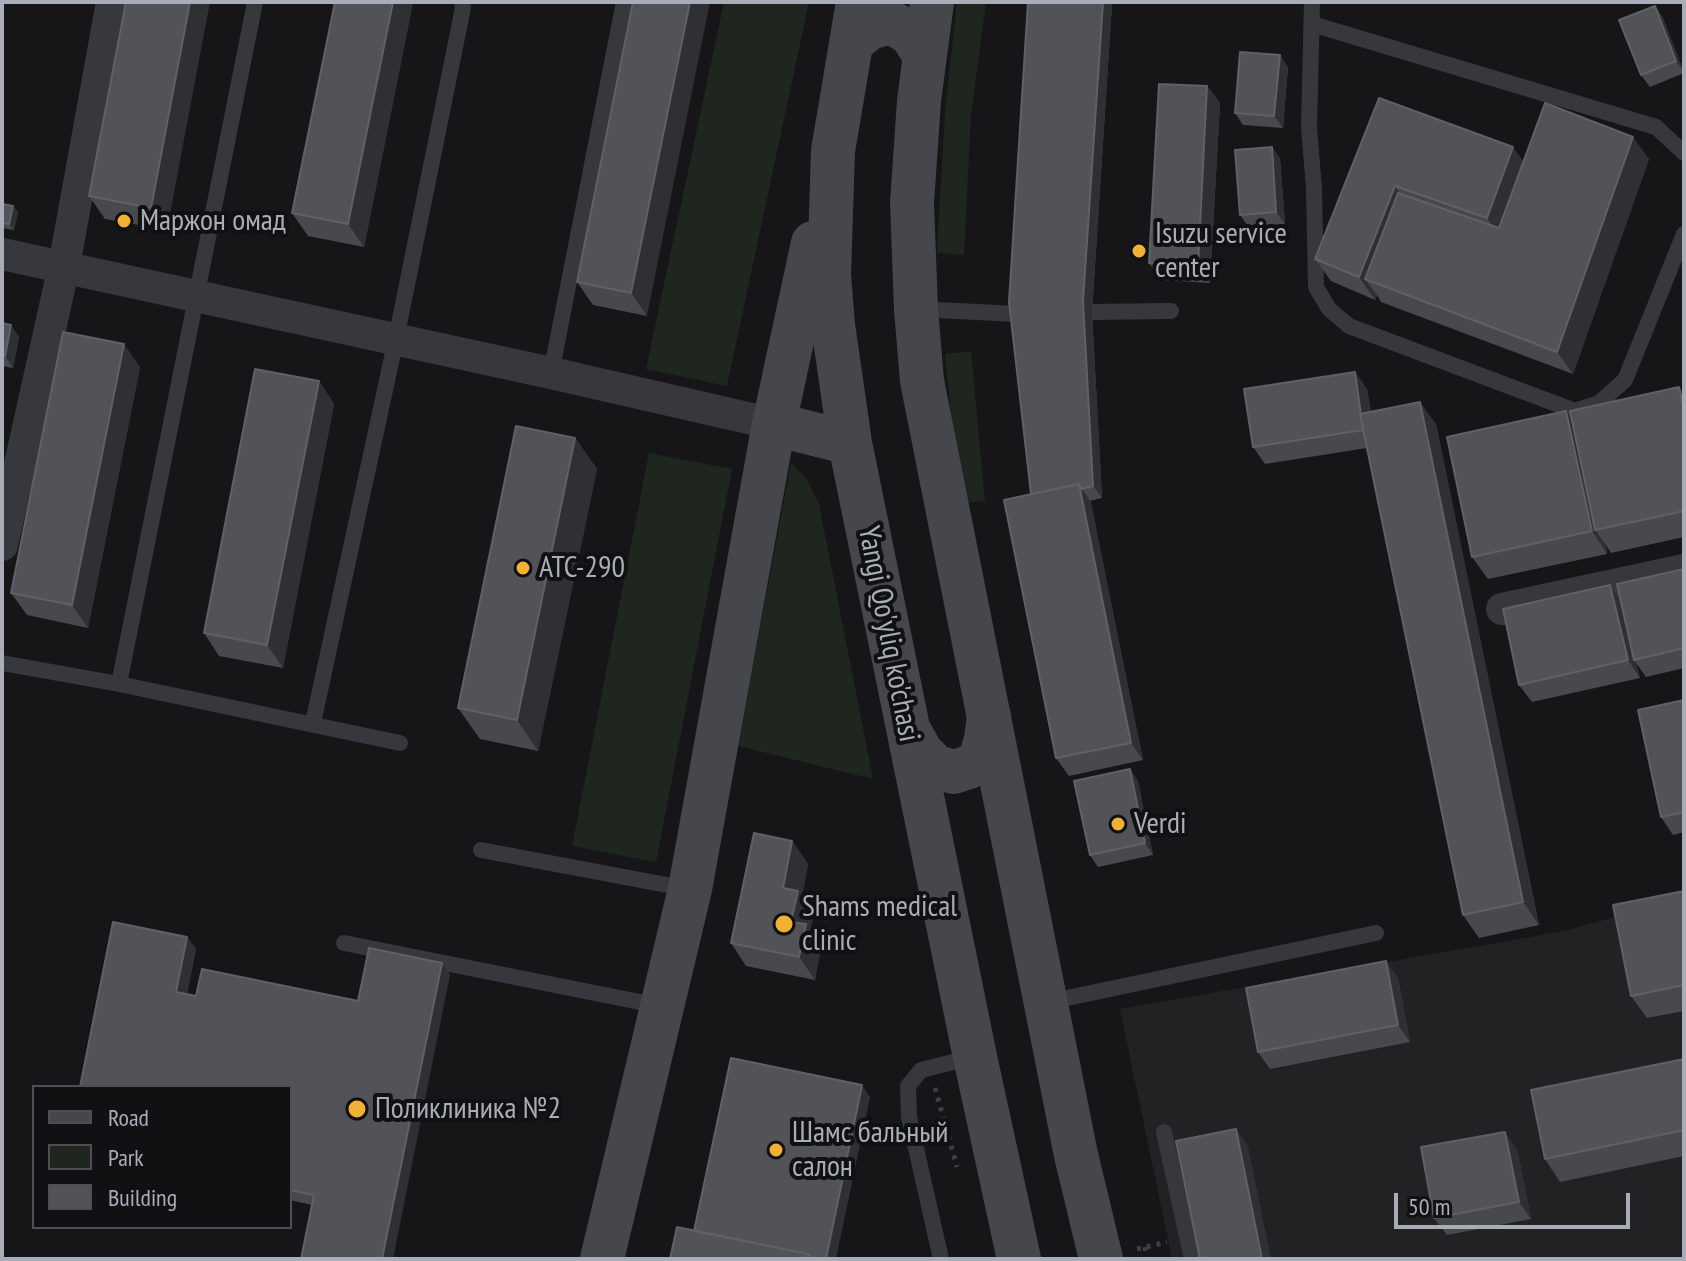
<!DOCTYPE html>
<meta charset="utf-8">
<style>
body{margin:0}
#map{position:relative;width:1686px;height:1261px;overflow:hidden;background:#161618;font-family:"PT Sans Narrow",sans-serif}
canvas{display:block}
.frame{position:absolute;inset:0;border:4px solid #a8adb8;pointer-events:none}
.legend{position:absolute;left:32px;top:1085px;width:260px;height:144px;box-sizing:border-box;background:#111113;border:2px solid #4d4f55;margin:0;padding:10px 14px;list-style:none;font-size:24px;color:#a8adb8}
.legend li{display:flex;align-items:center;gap:16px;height:40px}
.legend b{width:40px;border:2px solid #4d4f55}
.scale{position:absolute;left:1394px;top:1193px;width:236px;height:36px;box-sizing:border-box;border:4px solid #a8adb8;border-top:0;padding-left:10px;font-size:24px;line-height:28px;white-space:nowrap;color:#a8adb8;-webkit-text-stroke:6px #111113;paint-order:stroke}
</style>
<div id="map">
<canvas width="1686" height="1261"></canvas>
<div class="frame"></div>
<ul class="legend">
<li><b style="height:10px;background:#45474d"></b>Road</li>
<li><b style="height:22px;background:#1e261f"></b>Park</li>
<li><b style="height:22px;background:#525359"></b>Building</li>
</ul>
<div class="scale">50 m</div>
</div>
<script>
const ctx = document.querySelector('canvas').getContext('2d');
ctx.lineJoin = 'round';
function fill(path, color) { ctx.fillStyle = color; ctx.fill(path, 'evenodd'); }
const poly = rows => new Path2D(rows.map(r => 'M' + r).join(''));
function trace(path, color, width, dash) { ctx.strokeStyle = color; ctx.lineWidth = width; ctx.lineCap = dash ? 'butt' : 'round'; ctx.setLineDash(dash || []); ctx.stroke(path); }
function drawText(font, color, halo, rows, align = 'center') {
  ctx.font = font + ' "PT Sans Narrow",sans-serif'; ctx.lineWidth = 8; ctx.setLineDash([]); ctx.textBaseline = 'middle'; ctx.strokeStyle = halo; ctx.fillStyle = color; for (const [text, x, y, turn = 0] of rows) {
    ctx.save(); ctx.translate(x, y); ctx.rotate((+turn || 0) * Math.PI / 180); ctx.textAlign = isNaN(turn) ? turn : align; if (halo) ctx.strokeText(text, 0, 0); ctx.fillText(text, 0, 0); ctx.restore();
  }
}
const built = poly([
 [1684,898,1684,1259,1172,1259,1120,1009,1564,931]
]);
const green = poly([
 [724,2,809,2,727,386,646,369],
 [957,2,986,2,971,115,964,255,937,253,945,112],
 [971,351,985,501,960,503,945,354],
 [649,453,732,469,656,862,572,846],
 [791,463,806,478,819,504,873,779,738,746]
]);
const path = poly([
 [935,1088,957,1167],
 [1145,1247,1147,1259],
 [1137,1249,1167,1242]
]);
const lane = poly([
 [1312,2,1309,127,1314,189,1316,287,1329,309,1349,326,1575,411,1599,403,1625,380,1684,234],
 [1312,24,1656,127,1684,153],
 [917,309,1017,314],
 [1092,312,1171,311],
 [551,373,624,2],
 [2,663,119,684,255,2],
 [119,684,400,743],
 [313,723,396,339,463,8,462,2],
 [481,850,688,889],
 [344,943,660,1006],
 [1048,1002,1376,933],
 [1164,1132,1192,1259],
 [941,1259,909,1117,908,1086,921,1070,973,1057]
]);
const street = poly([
 [2,254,551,373,774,424],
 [2,545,64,266,112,2],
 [1502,609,1684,570]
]);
const secondary = poly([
 [858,2,833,151,829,275,833,325,850,443,975,1057,1019,1259],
 [932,2,919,101,912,203,916,309,922,381,1076,1155,1101,1259],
 [851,43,869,28,891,22,911,34,924,54],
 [774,424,850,443],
 [909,730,921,752,936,767,954,772,969,767,980,760,986,739,989,716],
 [602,1259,690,889,774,424,813,243]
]);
const wall = poly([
 [126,2,167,230,105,219,89,196],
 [335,2,413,2,364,247,308,236,292,213],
 [633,2,647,316,593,305,577,282],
 [1028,2,1111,2,1112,4,1092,312,1102,498,1090,501,1143,760,1069,776,1056,758,1031,494],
 [1655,6,1663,18,1684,73,1650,87,1641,75],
 [1288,67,1283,128,1243,125,1235,113],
 [1207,86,1220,103,1210,283,1161,280,1149,263],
 [1379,98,1523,161,1649,159,1573,374,1381,302,1377,295,1375,300,1331,281,1315,259],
 [1272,147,1280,159,1285,224,1248,226,1240,215],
 [2,204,18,212,14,230,2,228],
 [2,323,19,337,13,368,2,366],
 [140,367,88,628,27,615,11,593],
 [1355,372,1367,389,1371,412,1436,424,1539,925,1479,938,1463,915,1367,448,1265,464,1253,447],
 [319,381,334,404,283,668,219,656,204,633],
 [1684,394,1684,537,1611,553,1606,545,1607,554,1488,579,1472,557,1571,418],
 [575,438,597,469,538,751,480,739,458,708],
 [1684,569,1684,668,1646,677,1636,663,1640,678,1532,702,1519,685,1610,585,1621,599],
 [1684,700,1684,832,1673,835,1661,817],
 [1130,769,1138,781,1153,855,1098,867,1090,855],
 [792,841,808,864,802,896,814,913,810,931,821,947,815,980,746,966,731,943],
 [1684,891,1684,1011,1647,1018,1631,996],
 [187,937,196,949,187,994,196,996,358,1001,442,963,450,975,312,1205,290,1200,290,1087,80,1087],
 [1398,978,1410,1042,1270,1069,1258,1052],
 [1684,1059,1684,1156,1560,1182,1545,1159],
 [1517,1149,1531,1219,1447,1235,1434,1218]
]);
const shadedWall = poly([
 [190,2,210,2,167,230,151,208],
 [393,2,413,2,364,247,348,224],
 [690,2,710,2,647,316,631,293],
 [1103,2,1111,2,1112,4,1092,312,1102,498,1093,486,1083,301],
 [1655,6,1663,18,1684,72,1676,61],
 [1280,55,1288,67,1283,128,1274,116],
 [1207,86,1220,103,1210,283,1198,266],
 [1633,137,1649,159,1573,374,1557,352],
 [1272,147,1280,159,1285,224,1276,212],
 [1513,147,1529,169,1502,240,1487,218],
 [1395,186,1410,209,1365,279,1377,295,1375,300,1359,277],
 [13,206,18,212,14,230,9,224],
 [11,325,19,337,13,368,5,356],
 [124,344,140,367,88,628,72,605],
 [1355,372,1367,389,1376,447,1364,430],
 [319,381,334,404,283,668,267,645],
 [1679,387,1684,394,1684,410],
 [1420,402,1436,424,1539,925,1523,902],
 [1566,411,1582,434,1595,530,1606,545,1607,554,1592,531],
 [575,438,597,469,538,751,517,720],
 [1079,484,1091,502,1143,760,1131,743],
 [1610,585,1622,602,1634,660,1636,663,1640,678,1628,660],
 [1130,769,1138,781,1153,855,1145,843],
 [792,841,808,864,802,896,814,913,810,931,821,947,815,980,799,957,783,888],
 [187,937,196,949,185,1004,176,992],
 [1386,961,1398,978,1410,1042,1398,1025],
 [442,963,450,975,393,1259,382,1259],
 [862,1085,870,1097,836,1259,826,1259],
 [1236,1129,1248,1146,1271,1259,1262,1259],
 [1505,1132,1517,1149,1531,1219,1519,1202]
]);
const building = poly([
 [126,2,190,2,151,208,89,196,126,2],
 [335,2,393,2,348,224,292,213,335,2],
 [633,2,690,2,631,293,577,282,633,2],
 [1028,2,1103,2,1083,301,1093,486,1082,489,1079,484,1031,494,1009,302,1028,2],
 [1655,6,1676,61,1641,75,1619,20,1655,6],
 [1240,52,1280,55,1274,116,1235,113,1240,52],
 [1159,84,1207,86,1198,266,1149,263,1159,84],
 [1379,98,1513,147,1487,218,1395,186,1359,277,1315,259,1379,98],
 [1545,103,1633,137,1557,352,1365,279,1398,193,1499,228,1545,103],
 [1272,147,1276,212,1240,215,1235,150,1272,147],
 [2,204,13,206,9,224,2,223,2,204],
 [2,323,11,325,5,356,2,356,2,323],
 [63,332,124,344,72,605,11,593,63,332],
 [255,369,319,381,267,645,204,633,255,369],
 [1355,372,1363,430,1253,447,1244,389,1355,372],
 [1679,387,1684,410,1684,511,1595,530,1570,411,1679,387],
 [1420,402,1523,902,1463,915,1360,414,1420,402],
 [1566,411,1592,531,1472,557,1447,437,1566,411],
 [516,426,575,438,517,720,458,708,516,426],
 [1079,484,1131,743,1056,758,1004,500,1079,484],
 [1684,569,1684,648,1634,660,1617,584,1684,569],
 [1610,585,1628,660,1519,685,1503,609,1610,585],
 [1684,700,1684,812,1661,817,1638,710,1684,700],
 [1130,769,1145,843,1090,855,1074,781,1130,769],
 [754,833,792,841,783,888,798,891,791,922,806,924,799,957,731,943,754,833],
 [1684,891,1684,985,1631,996,1613,905,1684,891],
 [113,922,187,937,176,992,196,996,202,969,358,1001,369,948,442,963,382,1259,301,1259,314,1195,290,1190,290,1087,80,1087,113,922],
 [1386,961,1398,1025,1258,1052,1246,988,1386,961],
 [731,1058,862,1085,826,1259,813,1259,809,1254,694,1231,731,1058],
 [1684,1059,1684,1130,1545,1159,1531,1090,1684,1059],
 [1236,1129,1262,1259,1200,1259,1176,1141,1236,1129],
 [1505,1132,1519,1202,1434,1218,1421,1147,1505,1132],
 [677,1227,809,1254,808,1259,670,1259,677,1227]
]);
const markers = [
 [124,221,8,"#f2b134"],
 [1139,251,8,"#f2b134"],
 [523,568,8,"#f2b134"],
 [1118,824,8,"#f2b134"],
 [784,924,10,"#f2b134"],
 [357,1109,10,"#f2b134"],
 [776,1150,8,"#f2b134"]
];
const poiNames = [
 ["Маржон омад",140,221],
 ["Isuzu service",1155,234],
 ["center",1155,268],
 ["ATC-290",539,568],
 ["Verdi",1134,824],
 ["Shams medical",802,907],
 ["clinic",802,941],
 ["Поликлиника №2",375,1109],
 ["Шамс бальный",792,1133],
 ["салон",792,1167]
];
const streetNames = [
 ["Yangi Qo'yliq ko'chasi",888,634,79]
];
fill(built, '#222225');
fill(green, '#1e261f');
trace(path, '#3d3f44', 5, [4, 6]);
trace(lane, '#37383d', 16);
trace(street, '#37383d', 32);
trace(secondary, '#45474d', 44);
fill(wall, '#47494d');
fill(shadedWall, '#2f3033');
fill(building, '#525359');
trace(building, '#5f6168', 2);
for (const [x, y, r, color] of markers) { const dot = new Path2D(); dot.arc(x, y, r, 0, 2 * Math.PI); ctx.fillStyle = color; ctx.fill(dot); trace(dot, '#111113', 3); }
drawText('30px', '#a8adb8', '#111113', poiNames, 'left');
drawText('30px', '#a8adb8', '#111113', streetNames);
</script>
